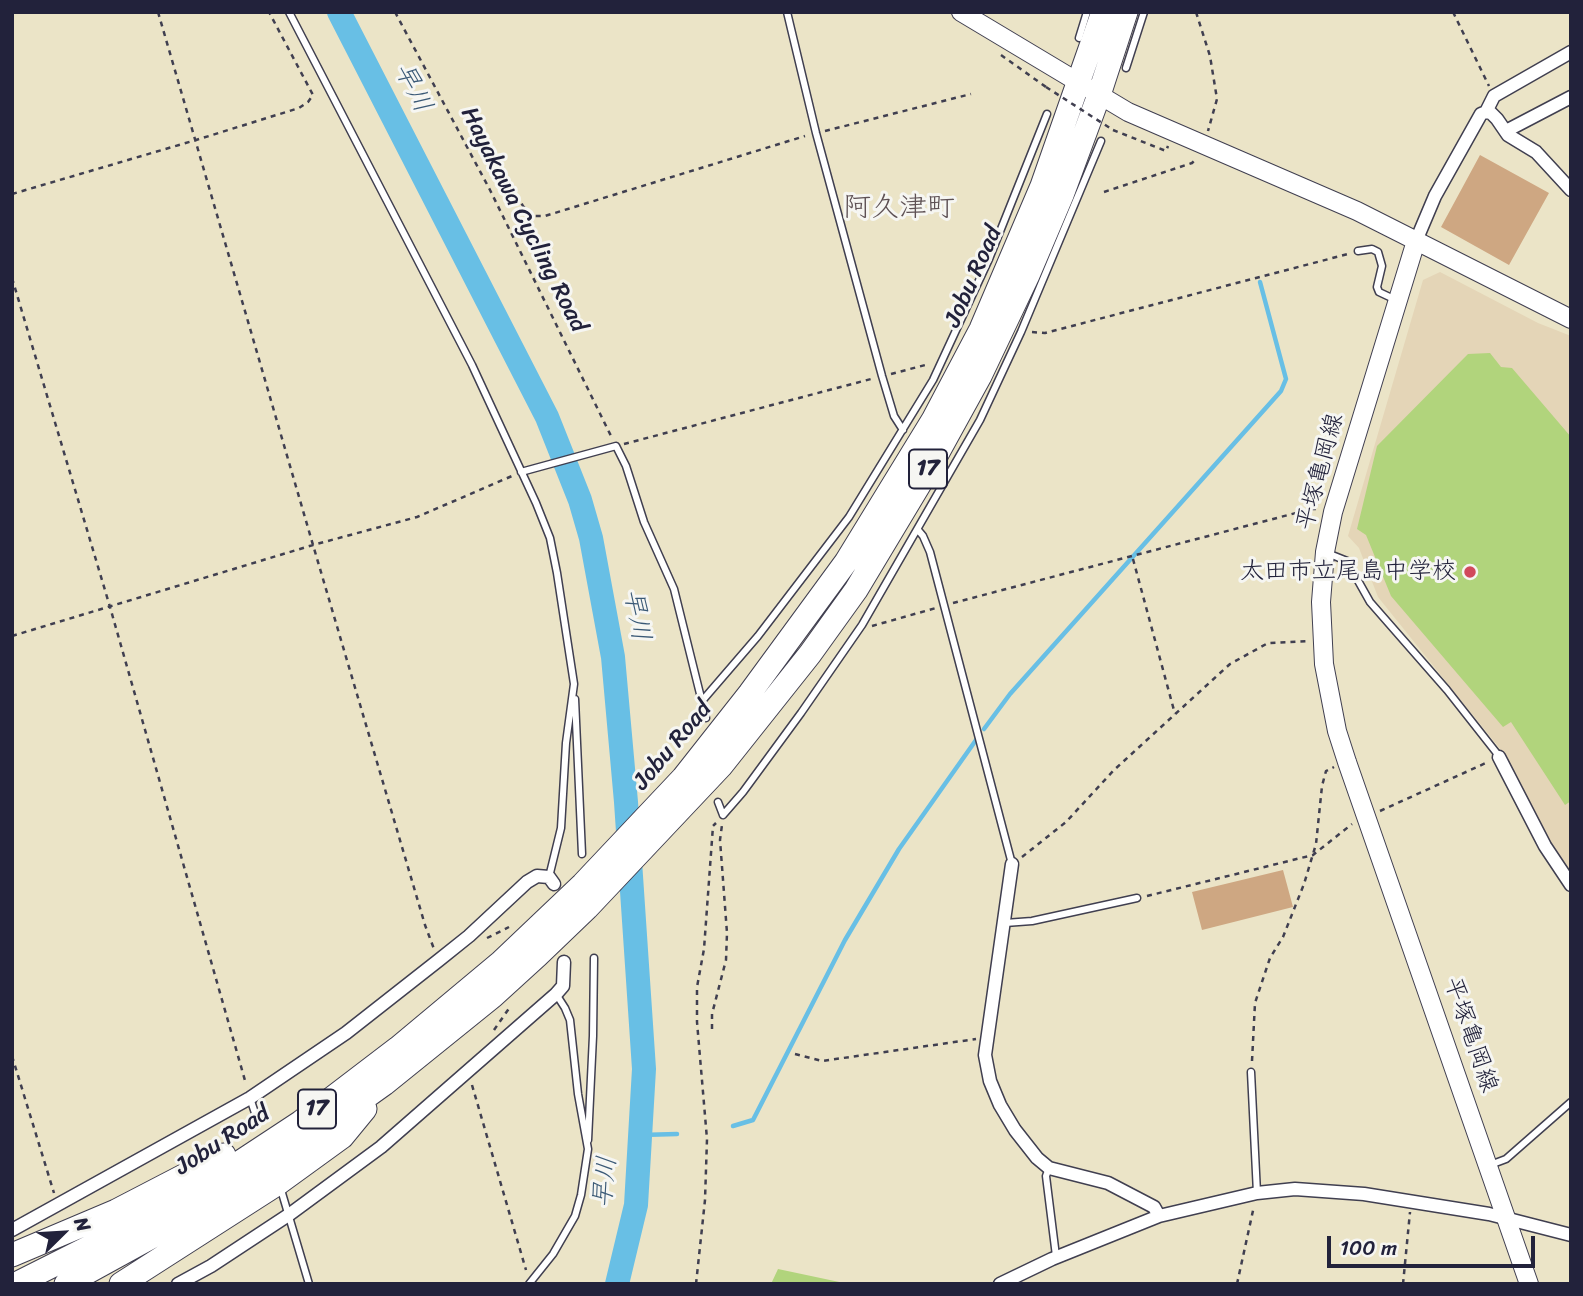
<!DOCTYPE html>
<meta charset="utf-8">
<style>
body{margin:0}
#map{position:relative;width:1583px;height:1296px;overflow:hidden;background:#ebe4c7;font-family:Sriracha,sans-serif}
canvas{display:block}
.frame{position:absolute;inset:0;border:14px solid #22223b;pointer-events:none}
.north{position:absolute;left:28px;top:1198px;width:70px;height:70px;-webkit-text-stroke:5px #f6f6f2;paint-order:stroke;rotate:66deg;font-size:19px;font-weight:700;line-height:28px;text-align:center;color:#22223b}
.north::after{content:'';display:block;margin:auto;width:24px;height:32px;background:#22223b;clip-path:polygon(50% 0,100% 100%,50% 72%,0 100%)}
.scale{position:absolute;left:1327px;top:1236px;width:208px;height:32px;box-sizing:border-box;border:4px solid #22223b;border-top:0;padding-left:9px;font-size:21px;line-height:24px;white-space:nowrap;color:#22223b;-webkit-text-stroke:5px #f6f6f2;paint-order:stroke}
</style>
<div id="map">
<canvas width="1583" height="1296"></canvas>
<div class="frame"></div>
<div class="north">N</div>
<div class="scale">100 m</div>
</div>
<script>
const ctx = document.querySelector('canvas').getContext('2d');
ctx.lineJoin = 'round';
function fill(path, color) { ctx.fillStyle = color; ctx.fill(path, 'evenodd'); }
const poly = rows => new Path2D(rows.map(r => 'M' + r).join(''));
function trace(path, color, width, dash) { ctx.strokeStyle = color; ctx.lineWidth = width; ctx.lineCap = dash ? 'butt' : 'round'; ctx.setLineDash(dash || []); ctx.stroke(path); }
function drawText(font, color, halo, rows, align = 'center') {
  ctx.font = font + ' Sriracha,"Klee One",sans-serif'; ctx.lineWidth = 6; ctx.setLineDash([]); ctx.textBaseline = 'middle'; ctx.strokeStyle = halo; ctx.fillStyle = color; for (const [text, x, y, turn = 0] of rows) {
    ctx.save(); ctx.translate(x, y); ctx.rotate((+turn || 0) * Math.PI / 180); ctx.textAlign = isNaN(turn) ? turn : align; if (halo) ctx.strokeText(text, 0, 0); ctx.fillText(text, 0, 0); ctx.restore();
  }
}
const built = poly([
 [1440,272,1538,323,1571,336,1571,874,1547,837,1501,750,1378,597,1359,548,1348,536,1423,280]
]);
const green = poly([
 [1490,353,1501,367,1512,368,1571,437,1571,801,1565,805,1511,722,1503,727,1391,596,1366,535,1357,529,1377,446,1468,354],
 [778,1269,844,1283,844,1284,771,1284]
]);
const stream = poly([
 [984,729,1010,694,1281,391,1286,379,1260,282],
 [733,1126,753,1120,845,940,899,849,976,740],
 [641,1135,677,1134]
]);
const river = poly([
 [339,12,547,417,580,500,591,538,613,657,626,802,644,1069,636,1205,617,1284]
]);
const building = poly([
 [1480,155,1549,193,1509,265,1441,227],
 [1283,870,1293,907,1202,930,1192,892]
]);
const path = poly([
 [158,12,313,545,425,925,434,949],
 [395,12,490,190,612,438],
 [1196,12,1210,56,1217,99,1208,131],
 [1453,12,1489,86],
 [1001,55,1046,87],
 [1113,130,1166,151,1168,146],
 [825,131,971,94],
 [512,186,523,206,532,216,545,216,805,136],
 [1104,192,1192,163,1196,159],
 [12,194,196,140,299,108,308,102,313,95,269,12],
 [12,278,110,607,246,1084],
 [1032,332,1045,333,1348,254],
 [891,374,929,364],
 [624,444,871,379],
 [1133,559,1175,714],
 [953,603,1311,509,1319,509],
 [872,626,936,608],
 [12,636,313,545,417,517,512,476],
 [1380,811,1488,762],
 [1022,857,1066,822,1114,770,1230,664,1268,643,1308,641],
 [1147,896,1313,855,1352,824],
 [487,938,509,927],
 [712,1029,712,1014,726,960,727,933,720,840,722,825],
 [494,1030,510,1007],
 [795,1054,822,1061,976,1039],
 [12,1056,54,1193],
 [1252,1061,1255,1003,1270,958,1283,937,1304,884,1316,844,1322,786,1326,771,1334,767],
 [472,1085,526,1270],
 [696,1284,705,1200,707,1139,697,1022,697,987,704,949,713,826,716,823],
 [1237,1284,1254,1206],
 [1403,1284,1410,1212]
]);
const lane = poly([
 [289,12,472,365,536,503,550,538,557,573,574,684,566,743,561,828,549,877],
 [787,12,816,133,882,376,894,416,903,430],
 [1079,38,1087,12],
 [1126,68,1144,12],
 [1358,251,1372,249,1378,252,1382,266,1377,287,1379,292,1396,300],
 [521,472,616,446,626,466,644,522,674,589,706,718],
 [918,530,923,536,930,552,1012,864],
 [1327,553,1347,561,1370,602,1447,690,1499,756],
 [575,699,582,854],
 [702,701,758,636,849,517,933,380,989,259,1047,114],
 [718,802,723,815],
 [723,815,743,792,801,713,862,625,980,420,1021,332,1101,141],
 [1005,923,1032,921,1137,898],
 [1251,1072,1257,1193],
 [250,1098,256,1116],
 [588,1140,593,1036,594,958],
 [1490,1165,1506,1159,1571,1102],
 [1049,1168,1046,1176,1056,1256],
 [282,1193,309,1284],
 [529,1284,553,1254,575,1216,581,1195,588,1149,578,1094,570,1020,565,1008,556,994]
]);
const street = poly([
 [1486,112,1494,96,1571,52],
 [1506,131,1571,97],
 [1416,241,1435,196,1481,114,1486,112,1491,113,1497,119,1508,135,1536,152,1571,190],
 [1499,757,1545,846,1571,885],
 [1012,864,985,1055,990,1081,1000,1105,1015,1130,1037,1158,1049,1168,1108,1183,1154,1207,1159,1216],
 [12,1230,250,1098,346,1033,439,960,469,936,527,882,537,876,549,877,554,884],
 [178,1284,211,1266,290,1214,381,1147,556,994,563,986,564,962],
 [1000,1284,1052,1259,1159,1216,1257,1193,1295,1189,1364,1194,1489,1214,1571,1235]
]);
const secondary = poly([
 [961,12,1128,112,1357,211,1571,319],
 [1416,241,1333,512,1325,552,1321,602,1324,664,1337,731,1347,762,1529,1284]
]);
const highway = poly([
 [12,1255,116,1211,224,1155],
 [16,1284,181,1201,301,1122,398,1048,501,962,583,884,683,778,750,693,846,562,933,420,981,329,1042,186,1103,12],
 [66,1284,188,1217,258,1174,384,1084,493,996,538,955,587,908,721,766,810,654,856,590,931,465,980,376,1028,275,1062,195,1099,95,1126,12],
 [121,1284,280,1182,342,1137,365,1109]
]);
const pathBridge = poly([
 [1046,87,1113,130]
]);
const markers = [
 [1470,572,7,"#d1495b"]
];
const shields = [
 [928,469,38],
 [317,1109,38]
];
const shieldNames = [
 ["17",928,469],
 ["17",317,1109]
];
const streetNames = [
 ["Hayakawa Cycling Road",523,220,63],
 ["Jobu Road",974,277,-66],
 ["平塚亀岡線",1321,472,-75],
 ["Jobu Road",673,746,-50],
 ["平塚亀岡線",1470,1035,71],
 ["Jobu Road",223,1141,-33]
];
const poiNames = [
 ["太田市立尾島中学校",1456,572]
];
const waterNames = [
 ["早川",412,88,63],
 ["早川",636,615,80],
 ["早川",606,1182,-84]
];
const quarterNames = [
 ["阿久津町",899,209]
];
fill(built, '#e4d5b7');
fill(green, '#b1d47c');
trace(stream, '#68bfe5', 4.5);
trace(river, '#68bfe5', 24);
fill(building, '#cea782');
trace(lane, '#403f50', 9);
trace(street, '#403f50', 15);
trace(secondary, '#403f50', 20);
trace(highway, '#403f50', 25);
trace(path, '#403f50', 2.5, [5, 5]);
trace(lane, '#fff', 6);
trace(street, '#fff', 12);
trace(secondary, '#fff', 18);
trace(highway, '#fff', 23);
trace(pathBridge, '#403f50', 2.5, [5, 5]);
for (const [x, y, r, color] of markers) { const dot = new Path2D(); dot.arc(x, y, r, 0, 2 * Math.PI); ctx.fillStyle = color; ctx.fill(dot); trace(dot, '#f6f6f2', 2.5); }
for (const [x, y, w] of shields) { const box = new Path2D(); box.roundRect(x - w / 2, y - 19.5, w, 39, 5); ctx.fillStyle = '#f6f6f2'; ctx.fill(box); trace(box, '#22223b', 2); }
drawText('bold 23px', '#22223b', null, shieldNames);
drawText('24px', '#22223b', '#f6f6f2', streetNames);
drawText('24px', '#22223b', '#f6f6f2', poiNames, 'right');
drawText('italic 26px', '#3a5976', '#f6f6f2', waterNames);
drawText('28px', '#5e5154', '#f6f6f2', quarterNames);
</script>
